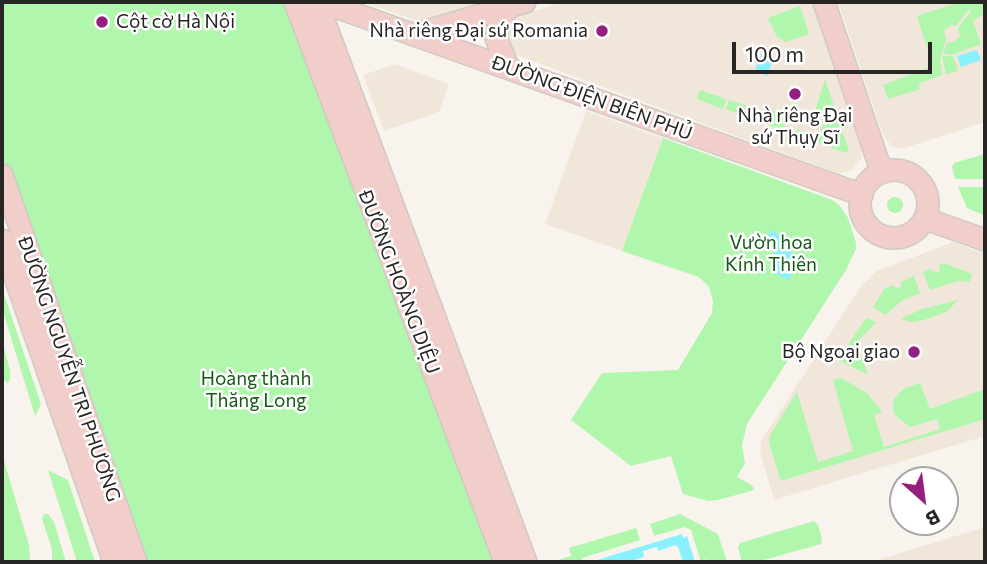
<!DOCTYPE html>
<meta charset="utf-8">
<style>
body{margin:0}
#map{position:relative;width:987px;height:564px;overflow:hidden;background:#f8f4ed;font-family:Commissioner,sans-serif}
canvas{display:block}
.frame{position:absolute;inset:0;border:4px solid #282624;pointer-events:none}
.north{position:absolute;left:889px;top:466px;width:70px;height:70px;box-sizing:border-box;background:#fff;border:2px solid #a9a8a7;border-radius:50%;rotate:152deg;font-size:19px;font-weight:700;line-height:28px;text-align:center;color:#282624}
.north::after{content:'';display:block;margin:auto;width:24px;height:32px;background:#931f7e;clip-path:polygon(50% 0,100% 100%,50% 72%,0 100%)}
.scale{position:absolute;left:732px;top:42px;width:200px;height:32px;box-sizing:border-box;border:4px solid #282624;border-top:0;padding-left:9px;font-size:21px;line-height:24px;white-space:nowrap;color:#282624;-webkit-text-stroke:5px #fff;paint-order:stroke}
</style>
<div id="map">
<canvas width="987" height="564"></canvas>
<div class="frame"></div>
<div class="north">B</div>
<div class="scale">100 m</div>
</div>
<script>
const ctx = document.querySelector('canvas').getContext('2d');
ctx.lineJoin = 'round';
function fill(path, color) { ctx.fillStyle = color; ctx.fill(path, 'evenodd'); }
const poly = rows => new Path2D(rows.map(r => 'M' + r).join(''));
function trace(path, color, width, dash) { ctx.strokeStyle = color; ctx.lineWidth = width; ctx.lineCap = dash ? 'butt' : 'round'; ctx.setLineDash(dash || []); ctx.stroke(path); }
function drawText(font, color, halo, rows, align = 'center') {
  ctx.font = font + ' Commissioner,sans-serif'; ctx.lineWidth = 5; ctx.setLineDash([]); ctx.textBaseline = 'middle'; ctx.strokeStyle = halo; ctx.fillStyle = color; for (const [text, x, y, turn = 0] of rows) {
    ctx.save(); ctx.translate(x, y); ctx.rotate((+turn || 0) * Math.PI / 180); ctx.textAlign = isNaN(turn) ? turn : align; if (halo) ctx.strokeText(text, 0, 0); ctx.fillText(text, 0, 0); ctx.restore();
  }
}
const built = poly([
 [363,2,486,2,422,20,415,20],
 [563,2,812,2,861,143,862,158,851,171,837,173,508,52,501,31,509,19],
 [838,2,985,2,985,122,905,148,895,148,891,145,883,135],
 [395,64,449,84,439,112,384,131,363,75],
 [586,111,663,138,622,251,545,224],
 [953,242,985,254,985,436,774,500,760,452,761,441,861,286,877,271],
 [985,527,985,562,871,562]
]);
const green = poly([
 [2,2,282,2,285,6,494,562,143,562,2,155],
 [960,2,985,2,985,13,973,21,981,44,952,55,943,53,948,42,954,42,960,37,958,28,971,11,969,9,956,26,950,25,944,31,946,40,940,59,942,75,918,84,920,89,888,99,883,85,933,66,917,16],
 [800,6,809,34,786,42,777,37,768,18],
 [942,56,953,56,958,71,946,74],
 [825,79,849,151,846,153,795,134,797,129,819,136,826,116,815,111],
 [700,90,726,99,723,109,697,99],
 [729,100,757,109,753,119,726,109],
 [765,107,780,113,786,123,783,130,760,122],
 [663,138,832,200,840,206,848,218,856,243,856,249,846,270,747,424,742,445,745,463,737,477,753,486,754,490,718,500,708,501,683,494,671,456,631,466,571,420,602,373,678,370,712,313,713,301,709,287,699,277,622,251],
 [985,154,985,179,955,179,952,167,954,163],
 [958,187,985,187,985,216,967,208],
 '887 205a8 8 0 1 1 16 0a8 8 0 1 1-16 0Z',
 [944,263,972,274,970,282,958,281,930,290,923,272,930,269,937,273,940,270,939,265],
 [914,276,920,293,903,300,885,315,873,307,885,288,892,285,898,289,901,286,901,282],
 [2,288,41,404,35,416,2,308],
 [958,300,946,312,924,320,912,322,900,319,922,309],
 [866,318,876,322,860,339,858,347,868,375,838,360],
 [2,341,10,370,10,380,7,383,2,378],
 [841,378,867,393,882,412,874,415,884,447,940,429,937,419,910,427,896,416,893,410,894,399,903,389,920,383,930,409,985,389,985,419,781,481,769,443,770,435,797,392,818,462,853,451,833,380],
 [2,454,29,545,30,562,2,562],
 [48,470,68,480,95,562,77,562],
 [44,514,48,514,54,522,66,562,52,562,52,549,42,519],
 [680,514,718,534,727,562,710,562,706,559,701,562,691,530,685,527,654,536,650,524],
 [814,521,818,525,822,538,821,544,757,562,742,562,738,548,740,543],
 [636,528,640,540,582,558,583,562,559,562,558,560,571,556,569,548]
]);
const water = poly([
 [977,50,981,60,961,67,957,56],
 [762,52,774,56,767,76,755,71],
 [771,230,781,236,789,245,793,257,793,269,789,280,774,273,777,266,774,253,764,245],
 [682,534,683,538,687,536,695,562,683,562,678,547,675,545,658,551,657,547,643,551,644,557,628,562,598,562,597,560]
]);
const secondary = poly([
 [295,2,505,562],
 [317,2,526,562],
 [322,2,862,195],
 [824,2,882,173],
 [509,7,500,19,496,38,509,69],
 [413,35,525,2],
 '860 204a34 34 0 1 1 68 0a34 34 0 1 1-68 0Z',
 [2,175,136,562],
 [926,219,985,240],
 [2,240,114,562]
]);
const markers = [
 [102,22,7,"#931f7e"],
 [602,31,7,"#931f7e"],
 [795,94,7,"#931f7e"],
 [914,352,7,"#931f7e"]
];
const poiNames = [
 ["Cột cờ Hà Nội",116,22,"left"],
 ["Nhà riêng Đại sứ Romania",588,31],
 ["Nhà riêng Đại",795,116,"center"],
 ["sứ Thụy Sĩ",795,138,"center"],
 ["Bộ Ngoại giao",900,352]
];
const streetNames = [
 ["ĐƯỜNG ĐIỆN BIÊN PHỦ",592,98,20],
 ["ĐƯỜNG HOÀNG DIỆU",399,282,69],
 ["ĐƯỜNG NGUYỄN TRI PHƯƠNG",69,369,71]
];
const parkNames = [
 ["Vườn hoa",771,243],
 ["Kính Thiên",771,265],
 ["Hoàng thành",256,379],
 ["Thăng Long",256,401]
];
fill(built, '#f0e7da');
fill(green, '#b1f6ad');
fill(water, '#8af0fe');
trace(secondary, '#cecac4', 24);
trace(secondary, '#f2cecb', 21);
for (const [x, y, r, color] of markers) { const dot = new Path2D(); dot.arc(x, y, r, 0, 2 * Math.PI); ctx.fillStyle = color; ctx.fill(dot); trace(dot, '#fff', 2.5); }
drawText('19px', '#282624', '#fff', poiNames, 'right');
drawText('19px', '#282624', '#fff', streetNames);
drawText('19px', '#155915', '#fff', parkNames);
</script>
